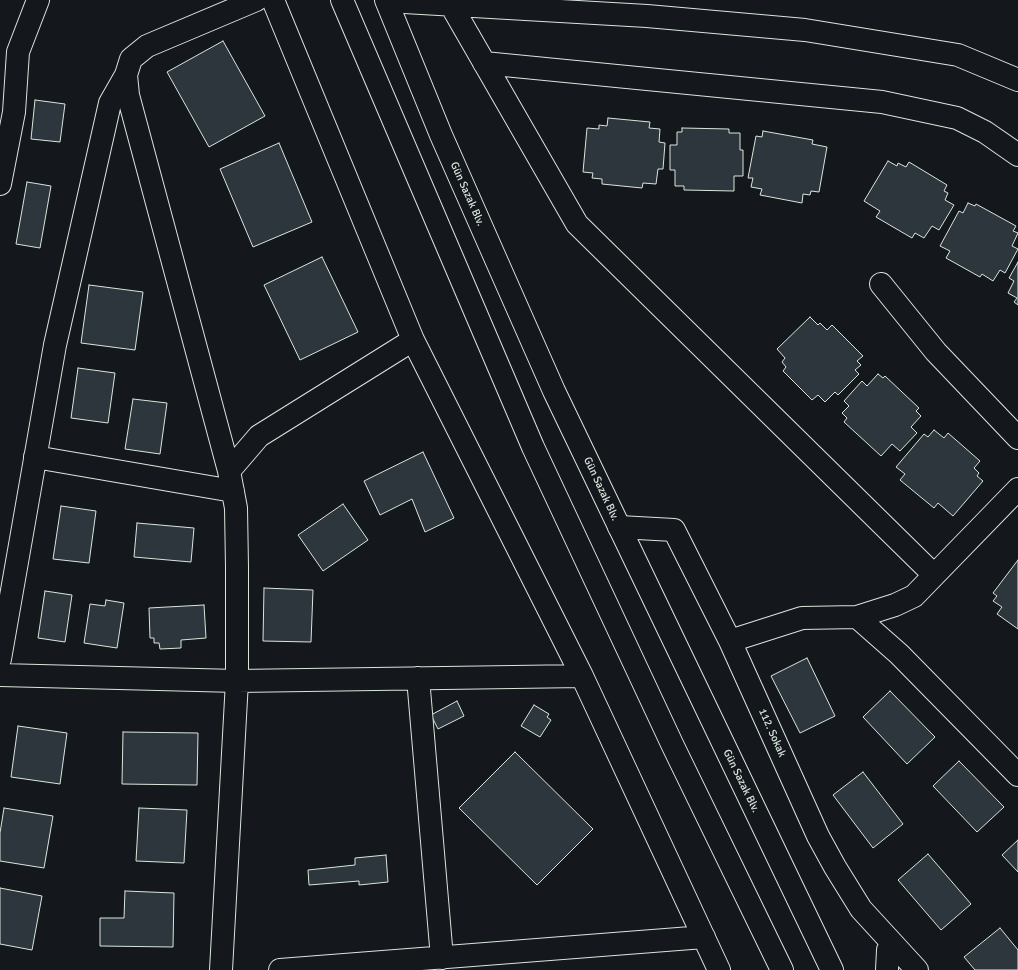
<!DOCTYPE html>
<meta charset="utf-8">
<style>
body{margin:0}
canvas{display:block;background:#14181c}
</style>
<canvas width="1018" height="970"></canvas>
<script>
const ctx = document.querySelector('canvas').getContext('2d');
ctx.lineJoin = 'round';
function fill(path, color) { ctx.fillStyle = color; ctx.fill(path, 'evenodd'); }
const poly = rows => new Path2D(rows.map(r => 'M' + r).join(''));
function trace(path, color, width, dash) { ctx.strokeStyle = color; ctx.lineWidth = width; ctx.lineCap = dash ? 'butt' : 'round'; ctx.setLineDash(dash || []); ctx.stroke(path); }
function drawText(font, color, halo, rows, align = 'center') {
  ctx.font = font + ' Signika,sans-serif'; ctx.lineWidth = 3; ctx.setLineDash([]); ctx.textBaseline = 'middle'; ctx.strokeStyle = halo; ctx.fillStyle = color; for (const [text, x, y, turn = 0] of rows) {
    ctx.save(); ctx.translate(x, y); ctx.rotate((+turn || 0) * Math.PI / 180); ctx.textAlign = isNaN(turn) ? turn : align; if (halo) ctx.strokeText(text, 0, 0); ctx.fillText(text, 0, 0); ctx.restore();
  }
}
const building = poly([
 [223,41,265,116,209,147,167,72,223,41],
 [35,100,65,104,60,142,31,139,35,100],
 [608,118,650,122,649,128,660,129,659,142,665,143,663,169,658,169,656,184,643,183,642,188,602,184,602,179,592,178,593,173,583,172,587,128,599,129,599,125,607,126,608,118],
 [682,128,729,129,729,133,740,133,740,150,743,150,743,176,734,176,734,191,684,190,684,186,675,186,675,170,670,170,670,145,677,145,677,132,682,132,682,128],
 [763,131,813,140,812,144,827,147,819,192,811,191,810,195,803,194,802,203,760,195,762,189,751,187,753,178,748,178,756,136,762,137,763,131],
 [279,143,312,222,253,247,220,169,279,143],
 [888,161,897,166,898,163,906,167,909,162,947,185,944,191,948,193,945,200,954,205,939,230,932,226,924,238,915,233,912,238,876,217,880,211,864,201,888,161],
 [27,182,51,186,40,248,16,244,27,182],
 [968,203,975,206,976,204,1016,226,1013,231,1018,233,1012,246,1018,249,1005,273,1000,270,993,281,982,274,980,277,946,258,950,251,940,246,959,211,963,213,968,203],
 [322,257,358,332,300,360,264,285,322,257],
 [1018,262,1018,305,1014,302,1017,298,1008,293,1014,281,1009,278,1018,262],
 [89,285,143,292,135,350,81,343,89,285],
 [810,317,818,325,820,323,827,330,832,325,863,356,857,361,861,365,855,370,859,374,838,395,835,392,825,402,818,395,812,400,783,371,786,367,782,362,785,358,777,349,810,317],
 [78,368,115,373,108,423,71,418,78,368],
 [878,374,883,378,885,376,919,408,916,411,921,416,911,427,917,433,900,451,892,444,881,456,844,422,847,418,842,413,849,406,844,401,862,381,867,386,878,374],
 [133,399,167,403,160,454,125,449,133,399],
 [934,430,944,438,948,433,980,461,974,468,979,473,977,476,983,481,953,516,938,503,934,508,900,480,905,474,896,467,924,434,928,437,934,430],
 [423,452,454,518,425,532,412,499,380,515,364,481,423,452],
 [343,504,368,540,323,571,298,535,343,504],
 [61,506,96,511,89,563,53,559,61,506],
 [137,523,194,528,191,562,134,557,137,523],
 [1018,560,1018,629,997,614,1002,607,993,601,997,596,993,593,1018,560],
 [264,588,313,590,311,642,263,641,264,588],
 [45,591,72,595,65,642,38,638,45,591],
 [106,600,124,603,117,648,84,643,90,604,105,606,106,600],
 [204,605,206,638,181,640,181,648,160,649,159,643,154,643,154,638,150,638,149,608,204,605],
 [807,658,835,716,800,733,771,676,807,658],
 [890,691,935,737,907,764,863,717,890,691],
 [457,701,464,716,438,729,431,715,457,701],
 [534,705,549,714,547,717,551,720,540,737,521,726,534,705],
 [18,726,67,733,60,784,11,777,18,726],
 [123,732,198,733,197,785,122,784,123,732],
 [515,752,593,829,537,885,459,808,515,752],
 [959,761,1004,807,977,832,933,786,959,761],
 [863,772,903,824,873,848,833,795,863,772],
 [4,808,53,816,44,868,0,861,0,833,4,808],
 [139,808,187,810,184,863,136,861,139,808],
 [1018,840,1018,872,1002,855,1018,840],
 [928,854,971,904,941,930,898,880,928,854],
 [386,855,388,882,359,885,359,881,309,885,308,870,355,865,355,858,386,855],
 [0,888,42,896,32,950,0,944,0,888],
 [125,891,174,893,173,947,100,946,100,918,124,918,125,891],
 [1000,928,1018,950,1018,970,975,970,964,957,1000,928]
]);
const minor = poly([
 [273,0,413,340,582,676,719,970],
 [387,1,647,16,805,30,958,55,1018,80],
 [451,5,577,224,934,575],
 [484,63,882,102,957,118,985,132,1018,155],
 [0,184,14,112,18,52,38,0],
 [881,284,936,352,1018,438],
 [35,457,233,491],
 [229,471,259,436,413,340],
 [619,527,674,530,730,641,818,836,835,867,861,909,917,970],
 [857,617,895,605,914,596,1018,489],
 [730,641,802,618,857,617,899,654,1018,775],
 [0,659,55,345,110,103,126,75],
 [0,675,237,681,582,676],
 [418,678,442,958],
 [221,970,237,681,237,567,236,508,229,471,128,95,126,75,131,59,147,46,256,0],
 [280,970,704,937],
 [887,970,888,950,894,945]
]);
const major = poly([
 [342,0,533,447,673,746,782,970],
 [386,0,441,135,554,391,832,970]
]);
const streetNames = [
 ["Gün Sazak Blv.",467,194,66],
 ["Gün Sazak Blv.",601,489,65],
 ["112. Sokak",772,733,66],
 ["Gün Sazak Blv.",741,781,64]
];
fill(building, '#2c363c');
trace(building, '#d8e6dc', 1);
trace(minor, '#d8e6dc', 24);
trace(major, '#d8e6dc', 24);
trace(minor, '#14181c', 22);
trace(major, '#14181c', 22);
drawText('11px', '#d8e6dc', '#14181c', streetNames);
</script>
